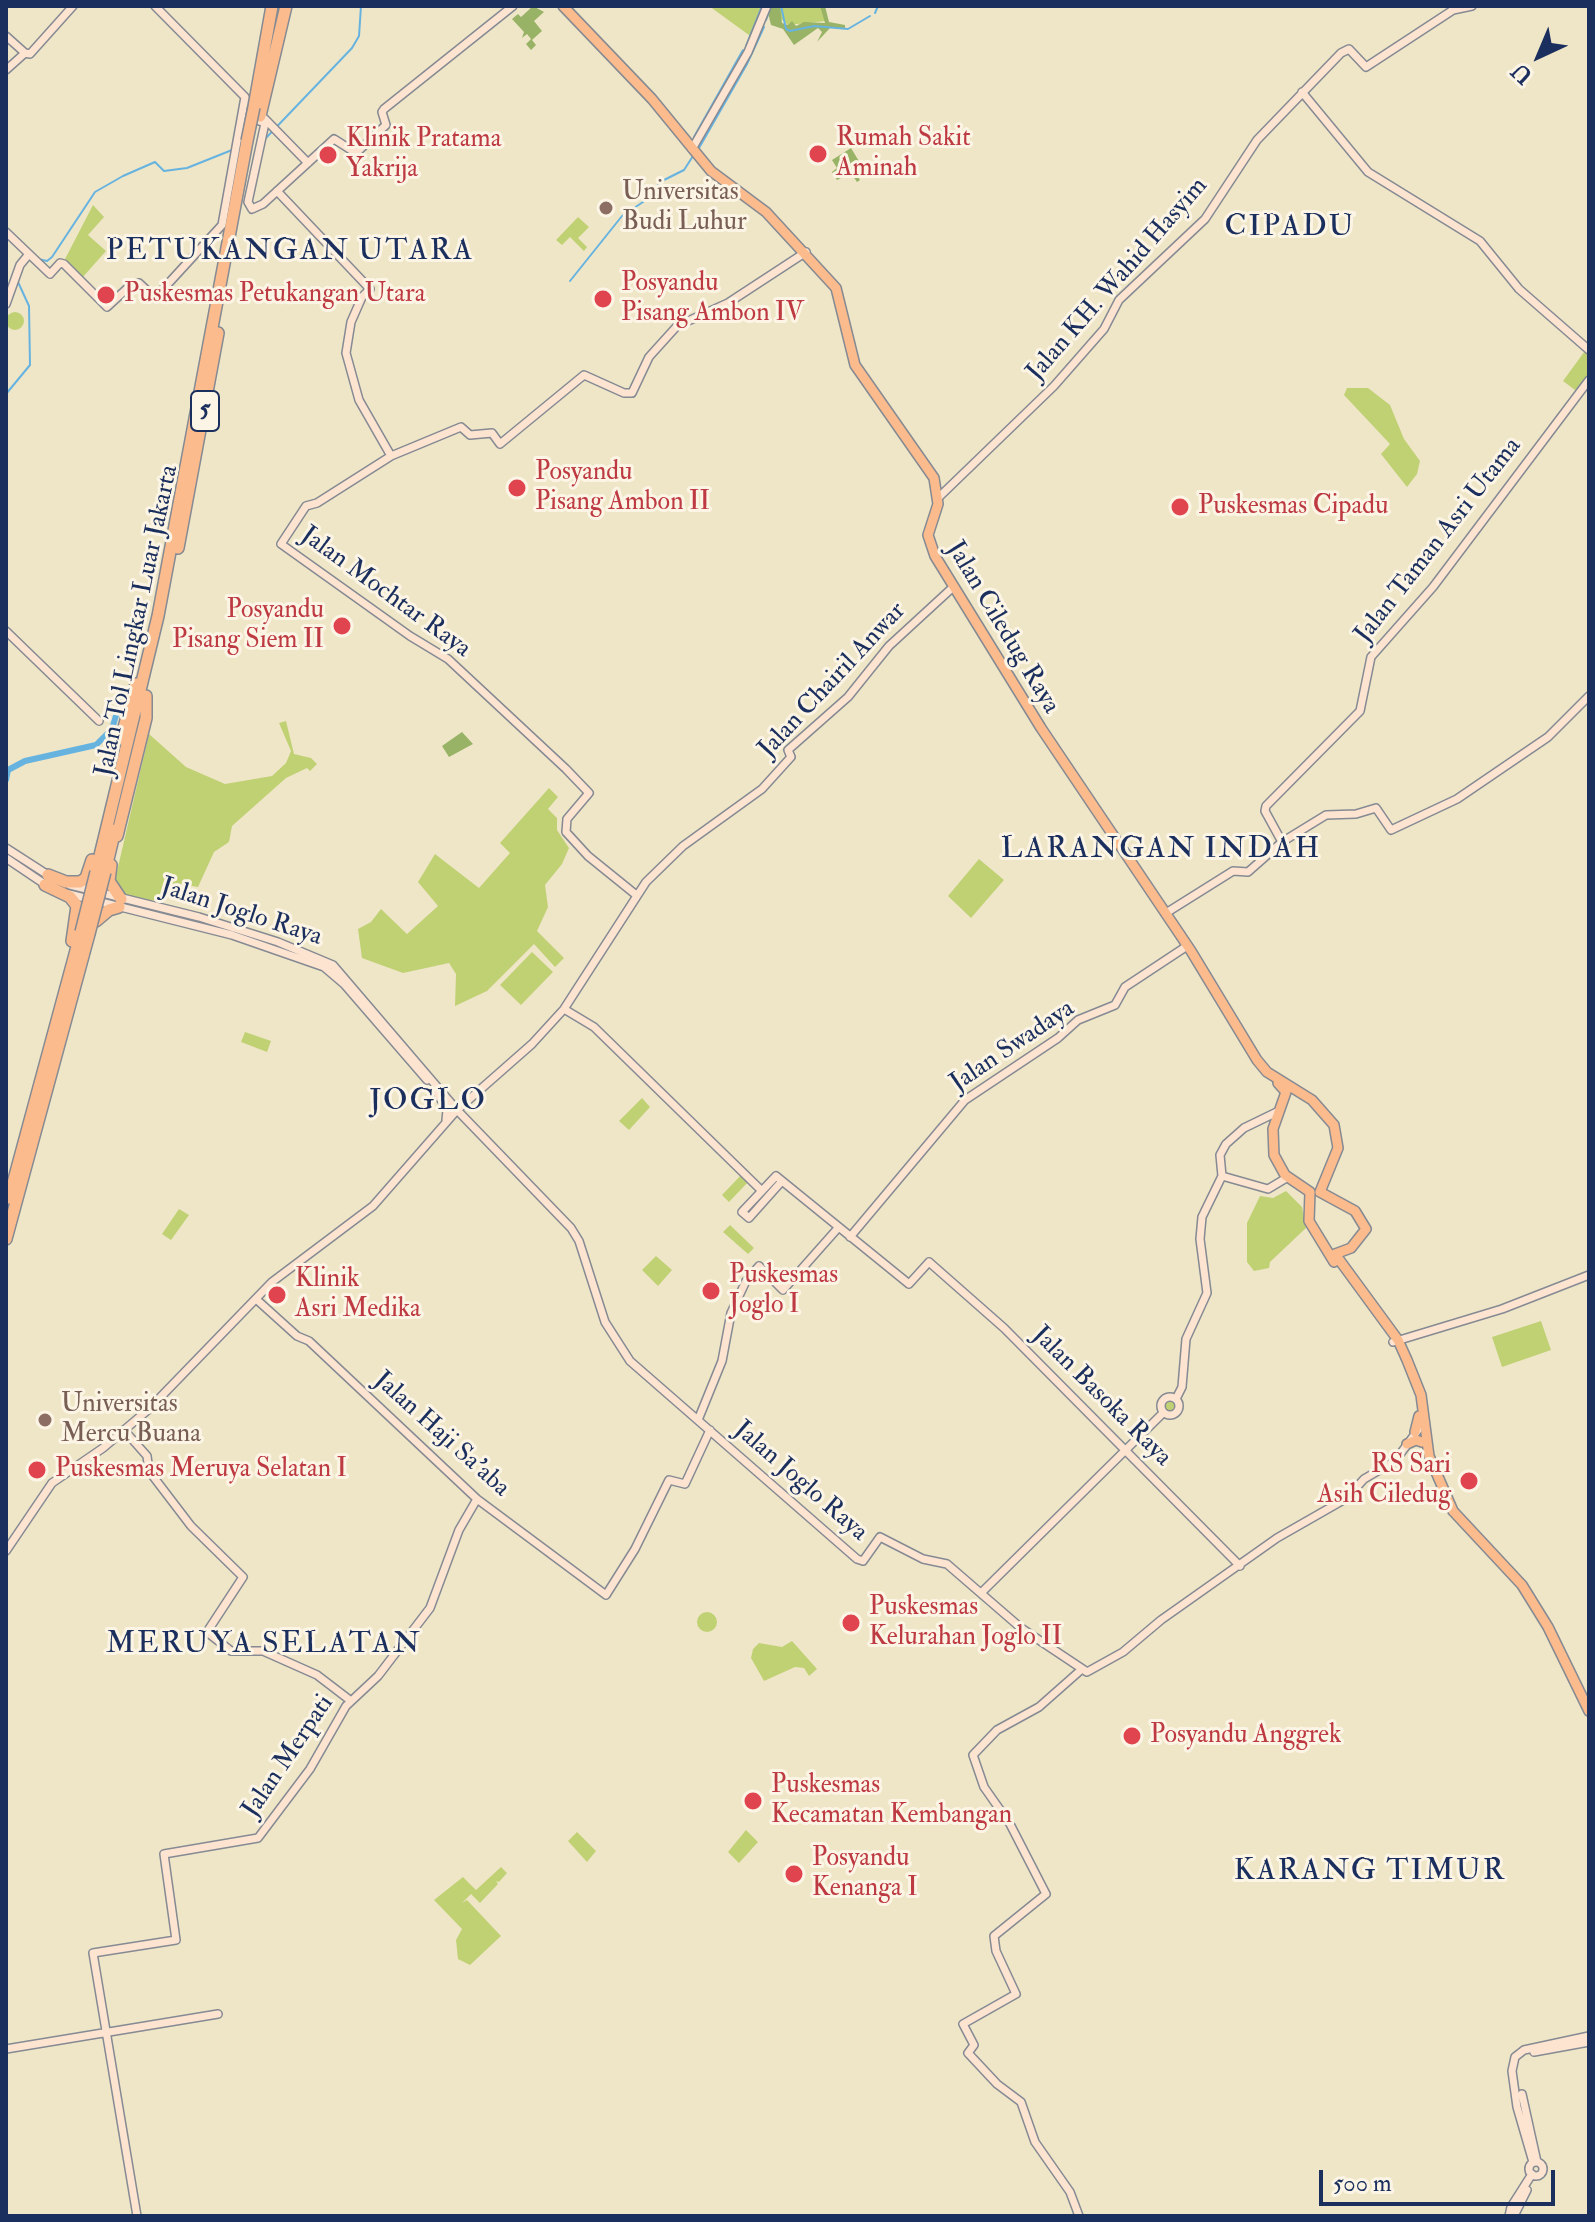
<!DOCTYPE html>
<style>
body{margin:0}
#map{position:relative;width:1595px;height:2222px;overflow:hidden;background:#efe6c8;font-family:"IM FELL Double Pica",serif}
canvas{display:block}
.frame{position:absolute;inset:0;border:8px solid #1b2f5e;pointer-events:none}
.north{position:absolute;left:1499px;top:16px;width:80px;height:80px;-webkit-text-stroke:6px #fcf5e5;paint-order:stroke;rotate:224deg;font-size:22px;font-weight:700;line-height:32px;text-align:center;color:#1b2f5e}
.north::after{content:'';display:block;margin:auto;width:28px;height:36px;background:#1b2f5e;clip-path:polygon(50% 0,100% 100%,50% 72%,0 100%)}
.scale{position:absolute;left:1319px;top:2170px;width:236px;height:36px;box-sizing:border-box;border:4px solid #1b2f5e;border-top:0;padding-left:10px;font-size:24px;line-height:28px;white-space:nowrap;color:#1b2f5e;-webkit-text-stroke:6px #fcf5e5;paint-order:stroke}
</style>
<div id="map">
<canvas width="1595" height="2222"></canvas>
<div class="frame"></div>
<div class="north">U</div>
<div class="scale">500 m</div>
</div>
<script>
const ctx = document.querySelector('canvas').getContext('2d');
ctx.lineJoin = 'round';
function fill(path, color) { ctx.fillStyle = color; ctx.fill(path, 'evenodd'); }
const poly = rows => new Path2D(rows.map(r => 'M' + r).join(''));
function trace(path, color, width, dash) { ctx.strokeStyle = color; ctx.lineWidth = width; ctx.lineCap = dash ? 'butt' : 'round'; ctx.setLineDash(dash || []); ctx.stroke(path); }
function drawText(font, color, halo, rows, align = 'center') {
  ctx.font = font + ' "IM FELL Double Pica",serif'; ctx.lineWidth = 6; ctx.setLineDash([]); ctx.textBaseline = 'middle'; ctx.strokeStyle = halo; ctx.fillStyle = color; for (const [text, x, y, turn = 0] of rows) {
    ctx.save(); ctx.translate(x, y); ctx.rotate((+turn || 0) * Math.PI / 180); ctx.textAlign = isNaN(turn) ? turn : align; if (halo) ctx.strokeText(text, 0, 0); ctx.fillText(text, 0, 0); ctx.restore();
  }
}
const green = poly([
 [709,6,764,6,753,38],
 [780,6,820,6,826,21,788,25,780,18],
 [93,205,104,217,88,235,106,251,82,278,64,261],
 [578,217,589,227,578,238,587,247,584,251,570,237,562,245,556,240],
 '6 321a9 9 0 1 1 18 0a9 9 0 1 1-18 0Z',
 [1587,348,1589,380,1579,393,1563,381],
 [1347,388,1368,388,1390,405,1404,439,1420,461,1417,474,1407,487,1381,454,1390,444,1344,395],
 [286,721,294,754,311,758,317,764,310,771,307,768,286,778,232,826,229,842,214,852,198,887,176,883,151,902,119,893,114,884,149,734,186,767,225,784,272,776,286,763,291,751,279,723],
 [549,788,558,797,548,809,557,818,557,830,569,848,562,864,545,885,548,907,537,931,564,958,555,967,534,944,487,991,455,1006,456,974,449,963,403,973,362,958,358,929,371,922,381,909,407,934,438,906,418,882,435,854,479,888,510,853,500,843],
 [979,859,1004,880,971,918,948,896],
 [532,952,553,972,521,1005,500,985],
 [245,1032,271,1041,267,1052,241,1042],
 [642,1098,650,1107,629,1130,619,1121],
 [743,1173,750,1180,729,1202,722,1195],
 [1286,1191,1302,1207,1306,1228,1270,1262,1269,1268,1254,1271,1247,1262,1247,1223,1260,1196,1273,1198],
 [179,1209,189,1215,171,1240,162,1234],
 [730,1225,754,1248,748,1254,723,1232],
 [656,1256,672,1270,658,1286,642,1270],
 [1541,1321,1551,1350,1502,1367,1492,1337],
 '1161 1406a9 9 0 1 1 18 0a9 9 0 1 1-18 0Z',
 '697 1622a10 10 0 1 1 20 0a10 10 0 1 1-20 0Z',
 [792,1641,817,1669,809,1676,804,1668,795,1667,764,1681,751,1658,753,1649,759,1643,782,1647],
 [746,1830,758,1842,739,1863,728,1852],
 [577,1832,596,1851,587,1862,568,1841],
 [501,1867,507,1873,499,1882,496,1881,498,1884,480,1903,471,1894,462,1903,467,1900,501,1936,470,1965,458,1959,456,1940,462,1929,434,1900,463,1877,476,1890]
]);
const forest = poly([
 [533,6,544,12,534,21,542,31,532,40,536,45,531,50,526,44,531,39,527,34,522,38,524,32,512,19,518,14,521,17],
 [770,6,780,6,782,23,788,25,792,21,796,26,804,22,825,23,820,6,825,6,829,22,845,25,845,28,830,28,817,42,822,32,818,28,794,45,783,29,771,25,768,13],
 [851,148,860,163,853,168,860,180,857,182,851,173,837,180,832,172,837,168,832,160],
 [462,732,473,744,449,757,442,746]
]);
const stream = poly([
 [781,6,786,29,790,31,814,26,848,29,870,16],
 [875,13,878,6],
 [766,20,771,6],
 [746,46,762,6],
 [694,137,743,50],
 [265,139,352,48,359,36,361,6],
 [699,148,747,64,764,27],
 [38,259,47,261,52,257,95,192,123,176,155,162,164,171,187,168,232,150],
 [570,281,622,216,643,202,662,181,684,170,693,156],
 [6,394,30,365,29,306,18,282],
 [6,767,8,770]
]);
const river = poly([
 [6,780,8,770,25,761,96,745,112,729,120,702]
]);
const secondary = poly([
 [6,36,25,53],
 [6,70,25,53,30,54,73,6],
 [1302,92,1368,172,1480,241,1519,289,1589,350],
 [254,119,265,123,248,202,252,209,263,204,334,139,356,153,386,125,382,112,384,109,513,6],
 [265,119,308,163],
 [692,149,748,52,767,6],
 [277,191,370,289,362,297,351,322,346,353,359,400,391,456],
 [6,232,50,274,60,263,64,264,107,307,133,283,139,283,155,298,222,225,245,97,155,6],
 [6,304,20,265,29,254],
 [938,498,1054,386,1104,329,1119,300,1205,219,1257,140,1341,53,1349,49,1366,67,1453,10,1472,6],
 [6,631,99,721],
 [1282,842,1265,811,1266,806,1360,711,1371,657,1433,587,1589,380],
 [6,848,51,877],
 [6,858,46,885],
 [70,885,199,917,278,942,333,965,457,1110,571,1228,579,1241,605,1322,630,1361,857,1559,863,1561,880,1537,923,1559,947,1564,1021,1628,1087,1672,1123,1652,1161,1620,1277,1538,1347,1498,1364,1479,1395,1461,1418,1430],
 [69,894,232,935,324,967,344,984,427,1080],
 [635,894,588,856,566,832,567,819,589,793,566,769,448,659,410,636,281,544,306,506,317,503,391,456,461,427,470,435,492,433,500,444,584,375,624,393,632,393,649,357,677,326,728,303,806,252],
 [1166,913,1233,871,1248,872,1282,842,1326,815,1356,814,1376,808,1391,830,1457,799,1548,737,1589,696],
 [564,1009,594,1027,762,1191],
 [436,1091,447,1110,446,1120],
 [1222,1176,1220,1155,1226,1144,1244,1128,1279,1111],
 [1222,1176,1268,1189,1288,1177],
 [782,1181,749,1218,742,1212,776,1176,909,1284,929,1262,1004,1328,1240,1566],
 [850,1237,965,1100,1058,1038,1078,1020,1115,1005,1125,987,1184,948],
 [256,1299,297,1336,309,1341,477,1499,606,1595,635,1549,669,1480,685,1484,710,1430],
 [1393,1342,1502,1309,1589,1275],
 '1161 1406a9 9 0 1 1 18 0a9 9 0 1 1-18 0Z',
 [1176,1399,1182,1387,1186,1339,1207,1293,1200,1239,1202,1217,1222,1176],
 [698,1420,722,1361,731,1313,746,1281,759,1266,783,1290,838,1228],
 [124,1430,147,1456,149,1471,191,1526,243,1577,207,1632,231,1651,263,1651,317,1675,351,1701],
 [6,1551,52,1483,103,1448,149,1409,272,1282,373,1206,457,1110,532,1044,564,1009,646,882,683,846,762,789,791,757,788,750,848,697,889,646,951,589],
 [981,1593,1163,1413],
 [6,2049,218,2014],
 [1534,2052,1589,2042],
 [1522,2094,1537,2162],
 '1529 2169a7 7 0 1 1 14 0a7 7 0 1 1-14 0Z',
 [1533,2162,1517,2107,1512,2071,1515,2057,1524,2050,1589,2036],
 [137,2216,93,1953,176,1940,164,1854,258,1838,310,1769,346,1706,378,1676,430,1608,459,1530,477,1499],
 [1079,2216,1070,2192,1035,2142,1021,2102,997,2084,968,2053,974,2045,963,2024,1016,1994,996,1951,994,1936,1046,1894,1010,1824,984,1787,973,1755,997,1730,1039,1707,1082,1669],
 [1509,2216,1511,2207,1532,2174],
 [1514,2216,1527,2190]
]);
const primary = poly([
 [563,6,652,99,711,171,766,212,836,288,855,365,934,478,938,504,928,535,935,556,1041,728,1191,951,1257,1060,1267,1072,1312,1100,1334,1125,1338,1148,1320,1192,1355,1211,1366,1229,1351,1248,1335,1254,1398,1340,1407,1360,1421,1395,1429,1456,1453,1511,1522,1585,1548,1627,1589,1711],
 [1278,1083,1286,1092,1273,1129,1274,1155,1285,1175,1310,1192,1309,1221,1334,1262],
 [1415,1432,1419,1416],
 [1407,1444,1416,1440,1422,1442]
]);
const highway = poly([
 [254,107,272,6],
 [260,116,286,6],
 [178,548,218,333],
 [125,740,123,731,136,684],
 [117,836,146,718,146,696],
 [111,865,109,881,121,899],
 [96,872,158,616,247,141],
 [105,872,115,830],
 [48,875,66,882,80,882,86,878,92,860],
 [45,885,70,897,77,906,72,941],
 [96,921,109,910,119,907],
 [9,1198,81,932],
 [6,1239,89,934]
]);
const highwayBridge = poly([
 [247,141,254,107],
 [81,932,96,872],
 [89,934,105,872]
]);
const markers = [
 [818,154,10,"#e0444e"],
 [328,155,10,"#e0444e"],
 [606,208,8,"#8d6e63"],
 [106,295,10,"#e0444e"],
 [603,299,10,"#e0444e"],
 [517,488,10,"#e0444e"],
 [1180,507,10,"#e0444e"],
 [342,626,10,"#e0444e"],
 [711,1291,10,"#e0444e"],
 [277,1295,10,"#e0444e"],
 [45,1420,8,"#8d6e63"],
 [37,1470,10,"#e0444e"],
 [1469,1481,10,"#e0444e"],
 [851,1623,10,"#e0444e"],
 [1132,1736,10,"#e0444e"],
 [753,1801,10,"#e0444e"],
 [794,1874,10,"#e0444e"]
];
const shields = [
 [205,411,28]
];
const shieldNames = [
 ["5",205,411]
];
const healthNames = [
 ["Rumah Sakit",836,139],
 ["Aminah",836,169],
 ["Klinik Pratama",346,140],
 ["Yakrija",346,170],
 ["Posyandu",621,284],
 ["Pisang Ambon IV",621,314],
 ["Puskesmas Petukangan Utara",124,295],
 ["Posyandu",535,473],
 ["Pisang Ambon II",535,503],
 ["Puskesmas Cipadu",1198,507],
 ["Posyandu",324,611,"right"],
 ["Pisang Siem II",324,641,"right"],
 ["Puskesmas",729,1276],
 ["Joglo I",729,1306],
 ["Klinik",295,1280],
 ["Asri Medika",295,1310],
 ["RS Sari",1451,1466,"right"],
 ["Asih Ciledug",1451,1496,"right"],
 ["Puskesmas Meruya Selatan I",55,1470],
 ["Puskesmas",869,1608],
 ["Kelurahan Joglo II",869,1638],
 ["Posyandu Anggrek",1150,1736],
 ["Puskesmas",771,1786],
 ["Kecamatan Kembangan",771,1816],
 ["Posyandu",812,1859],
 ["Kenanga I",812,1889]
];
const educationNames = [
 ["Universitas",622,193],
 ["Budi Luhur",622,223],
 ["Universitas",61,1405],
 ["Mercu Buana",61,1435]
];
const streetNames = [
 ["Jalan KH. Wahid Hasyim",1118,280,-49],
 ["Jalan Taman Asri Utama",1439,541,-52],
 ["Jalan Mochtar Raya",385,593,36],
 ["Jalan Tol Lingkar Luar Jakarta",138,621,-78],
 ["Jalan Ciledug Raya",1002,628,59],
 ["Jalan Chairil Anwar",833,681,-47],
 ["Jalan Joglo Raya",241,913,18],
 ["Jalan Swadaya",1013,1047,-34],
 ["Jalan Basoka Raya",1101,1397,45],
 ["Jalan Haji Sa'aba",441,1435,42],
 ["Jalan Joglo Raya",800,1482,41],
 ["Jalan Merpati",289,1757,-56]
];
const quarterNames = [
 ["CIPADU",1290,229],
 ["PETUKANGAN UTARA",290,253],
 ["LARANGAN INDAH",1161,851],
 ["JOGLO",428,1103],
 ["MERUYA SELATAN",264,1646],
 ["KARANG TIMUR",1370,1873]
];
fill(green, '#c0d174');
fill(forest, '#98b366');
trace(stream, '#67b3e0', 2);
trace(river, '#67b3e0', 6);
trace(secondary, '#858a93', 10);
trace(primary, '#858a93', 12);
trace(highway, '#858a93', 14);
trace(secondary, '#fde4d1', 7);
trace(primary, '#fbbb8c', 9);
trace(highway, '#fbbb8c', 11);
trace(highwayBridge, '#858a93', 14, []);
trace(highwayBridge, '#fbbb8c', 11);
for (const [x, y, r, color] of markers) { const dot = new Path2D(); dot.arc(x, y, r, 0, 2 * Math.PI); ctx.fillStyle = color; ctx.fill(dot); trace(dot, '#fcf5e5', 3); }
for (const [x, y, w] of shields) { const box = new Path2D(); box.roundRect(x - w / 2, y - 20, w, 40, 6); ctx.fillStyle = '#fcf5e5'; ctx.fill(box); trace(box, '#1b2f5e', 2); }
drawText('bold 24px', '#1b2f5e', null, shieldNames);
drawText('26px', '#be3a42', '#fcf5e5', healthNames, 'left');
drawText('26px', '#785e54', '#fcf5e5', educationNames, 'left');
drawText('26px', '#1b2f5e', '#fcf5e5', streetNames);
ctx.letterSpacing = '2px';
drawText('30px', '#1b2f5e', '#fcf5e5', quarterNames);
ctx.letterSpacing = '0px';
</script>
